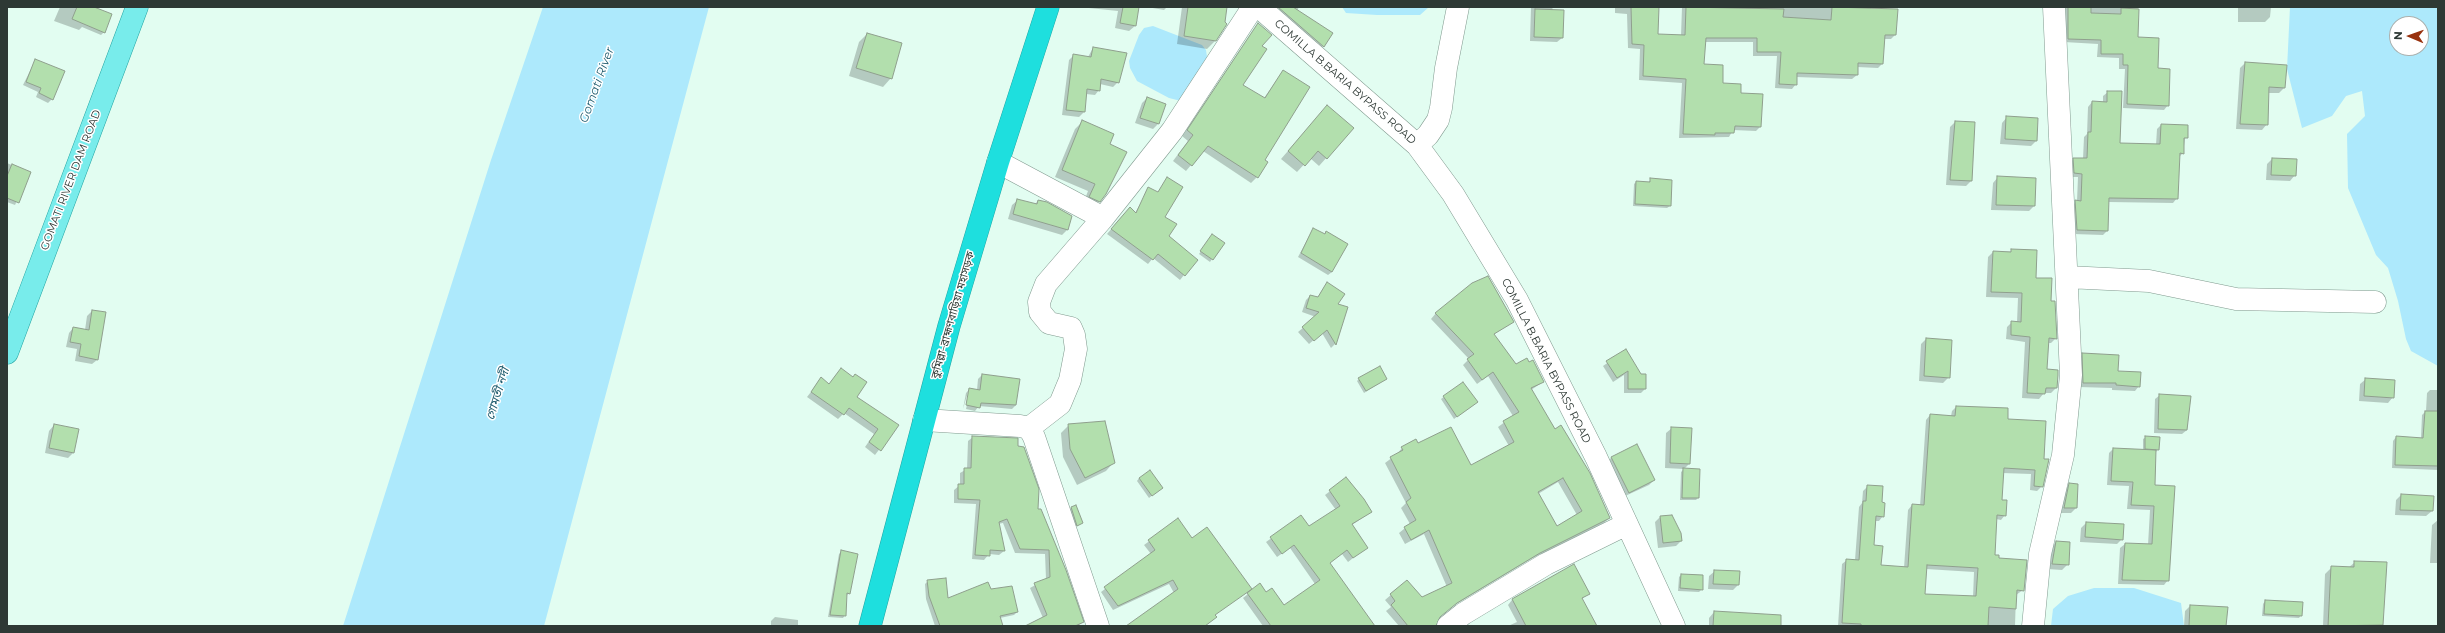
<!DOCTYPE html>
<meta charset="utf-8">
<style>
body{margin:0}
#map{position:relative;width:2445px;height:633px;overflow:hidden;background:#e2fdf1;font-family:Montserrat,sans-serif}
canvas{display:block}
.frame{position:absolute;inset:0;border:8px solid #2e3935;pointer-events:none}
.north{position:absolute;left:2389px;top:16px;width:40px;height:40px;box-sizing:border-box;background:#fff;border:1px solid #abb0ae;border-radius:50%;rotate:272deg;font-size:11px;font-weight:700;line-height:16px;text-align:center;color:#2e3935}
.north::after{content:'';display:block;margin:auto;width:14px;height:18px;background:#98310e;clip-path:polygon(50% 0,100% 100%,50% 72%,0 100%)}
</style>
<div id="map">
<canvas width="2445" height="633"></canvas>
<div class="frame"></div>
<div class="north">N</div>
</div>
<script>
const ctx = document.querySelector('canvas').getContext('2d');
ctx.lineJoin = 'round';
function fill(path, color) { ctx.fillStyle = color; ctx.fill(path, 'evenodd'); }
const poly = rows => new Path2D(rows.map(r => 'M' + r).join(''));
function trace(path, color, width, dash) { ctx.strokeStyle = color; ctx.lineWidth = width; ctx.lineCap = dash ? 'butt' : 'round'; ctx.setLineDash(dash || []); ctx.stroke(path); }
function drawText(font, color, halo, rows, align = 'center') {
  ctx.font = font + ' Montserrat,"Noto Sans Bengali",sans-serif'; ctx.lineWidth = 3; ctx.setLineDash([]); ctx.textBaseline = 'middle'; ctx.strokeStyle = halo; ctx.fillStyle = color; for (const [text, x, y, turn = 0] of rows) {
    ctx.save(); ctx.translate(x, y); ctx.rotate((+turn || 0) * Math.PI / 180); ctx.textAlign = isNaN(turn) ? turn : align; if (halo) ctx.strokeText(text, 0, 0); ctx.fillText(text, 0, 0); ctx.restore();
  }
}
const water = poly([
 [543,7,709,7,544,626,343,626,491,160],
 [1342,7,1429,7,1420,15,1377,15,1346,13],
 [2290,7,2438,7,2438,366,2411,351,2406,339,2398,301,2388,268,2376,255,2348,188,2347,134,2365,116,2362,91,2346,96,2332,116,2302,128,2287,69],
 [2397,24,2421,24,2421,48,2397,48],
 [1153,26,1202,45,1206,50,1207,57,1181,101,1169,98,1137,81,1130,68,1129,61,1139,35,1144,28],
 [2094,588,2134,588,2181,603,2184,626,2051,626,2053,609,2068,596]
]);
const shadow = poly([
 [60,7,94,7,104,32,101,35,82,27,79,30,54,21],
 [1079,7,1138,7,1135,26,1129,31,1115,28,1118,11],
 [1147,7,1167,7,1164,10],
 [1182,7,1226,7,1215,41,1207,49,1177,44],
 [1278,7,1299,7,1297,11,1332,33,1323,46,1319,51,1275,12],
 [1531,7,1552,7,1562,38,1557,42,1530,41],
 [1615,7,1658,7,1657,35,1681,36,1682,7,1870,7,1895,35,1891,39,1884,39,1882,64,1878,68,1857,67,1857,75,1852,79,1796,77,1796,84,1792,89,1775,88,1777,56,1753,56,1753,42,1705,42,1703,65,1722,84,1740,94,1760,127,1756,131,1733,130,1729,137,1679,138,1682,83,1639,80,1640,49,1628,48,1627,14,1615,13],
 [2062,7,2138,7,2137,38,2168,105,2164,110,2123,108,2125,69,2119,69,2119,58,2097,57,2098,44,2064,42],
 [2238,7,2271,7,2270,17,2265,22,2238,22],
 [1258,24,1261,46,1241,85,1264,98,1283,71,1264,160,1257,177,1251,183,1203,151,1186,171,1173,161,1188,141,1182,136],
 [867,34,891,78,883,87,849,76,859,42],
 [1093,48,1118,82,1113,87,1100,84,1099,90,1095,95,1086,94,1084,112,1079,117,1062,115,1069,60,1074,55,1088,57],
 [35,61,52,99,48,103,36,97,38,92,23,85],
 [2245,63,2286,66,2284,88,2279,93,2268,93,2267,124,2262,130,2236,129,2240,68],
 [2108,92,2119,144,2156,145,2157,129,2161,125,2187,126,2183,153,2179,157,2177,198,2173,203,2108,202,2107,231,2103,235,2073,234,2072,206,2077,201,2078,177,2070,177,2070,163,2074,159,2083,159,2084,137,2087,134,2088,107,2092,102,2103,103,2103,96],
 [1147,98,1165,104,1158,124,1153,129,1135,123,1142,103],
 [1320,114,1353,128,1319,166,1310,158,1297,172,1281,159],
 [2007,117,2036,141,2031,146,2000,144,2002,123],
 [1082,122,1108,144,1099,201,1092,209,1083,204,1088,191,1055,177,1075,129],
 [1955,122,1974,123,1971,181,1966,186,1946,185,1950,127],
 [2272,159,2295,175,2290,181,2266,180,2267,164],
 [7,163,30,173,15,205,7,202],
 [1998,177,2034,206,2029,211,1991,210,1993,183],
 [1167,179,1164,217,1168,236,1184,275,1180,280,1153,258,1148,264,1107,234,1125,213,1135,213,1149,189,1157,193],
 [1651,179,1670,206,1667,208,1633,206,1634,184,1636,182,1648,183],
 [1018,200,1034,205,1038,201,1067,230,1062,235,1008,219,1012,205],
 [1313,229,1324,235,1326,233,1332,272,1328,275,1298,257],
 [1210,238,1223,243,1210,262,1199,254],
 [2036,251,2035,278,2050,302,2056,338,2051,343,2047,343,2046,370,2056,388,2051,393,2044,393,2039,399,2022,398,2025,342,2006,339,2007,327,2012,322,2017,322,2018,298,1986,297,1988,257,1993,252],
 [1327,283,1337,305,1346,308,1335,344,1331,348,1322,333,1309,344,1298,332,1316,317,1302,312,1306,300,1310,296,1317,298],
 [92,311,97,360,92,364,75,361,77,349,66,347,69,333,73,328,85,330,87,316],
 [1436,313,1513,322,1493,335,1515,366,1543,382,1531,390,1609,518,1604,523,1533,558,1450,608,1438,618,1435,626,1399,626,1386,611,1391,607,1385,600,1407,581,1421,599,1447,587,1424,534,1405,544,1399,533,1410,524,1401,508,1406,503,1385,463,1397,454,1402,448,1471,467,1509,446,1498,427,1513,416,1488,376,1477,384,1463,365,1469,359,1431,319],
 [1558,482,1577,515,1557,527,1538,494],
 [1926,339,1949,377,1943,383,1919,381,1921,344],
 [1626,350,1645,389,1641,393,1624,393,1624,375,1613,382,1603,366],
 [2083,354,2117,372,2139,386,2135,391,2112,390,2112,388,2079,387,2078,359],
 [841,369,855,397,897,426,875,455,865,447,874,434,844,413,838,419,807,397,821,379,829,384],
 [982,375,1016,405,1012,409,979,406,975,411,966,409,970,392,968,392,963,409,966,393,970,389,977,390,978,379],
 [1359,379,1386,379,1364,393,1357,381],
 [2366,379,2393,397,2388,403,2359,401,2360,384],
 [1463,383,1474,404,1454,419,1441,399],
 [2430,390,2438,390,2438,470,2392,468,2393,441,2396,437,2421,438,2422,415,2426,411,2427,393],
 [2160,395,2190,396,2187,430,2182,434,2154,433,2155,399],
 [1956,407,2007,420,2045,422,2042,486,2037,491,2030,490,2031,474,2002,473,2001,501,2005,515,2001,520,1996,519,1994,555,2023,590,2016,595,2015,626,1838,626,1842,564,1847,560,1855,560,1859,507,1862,503,1863,491,1868,486,1881,503,1883,516,1879,521,1875,521,1873,546,1880,566,1904,568,1908,510,1912,505,1920,506,1926,420,1930,415,1951,416,1952,411],
 [1926,569,1974,572,1973,597,1924,594],
 [54,425,73,453,68,458,45,453,49,431],
 [1069,425,1114,462,1106,471,1077,485,1063,457,1061,433],
 [1672,428,1689,464,1684,469,1665,468,1666,433],
 [973,437,1017,447,1037,510,1082,622,1078,626,1029,626,1043,618,1030,588,1046,579,1045,554,1015,553,1003,523,998,524,1004,551,999,555,989,554,984,560,972,559,976,504,954,503,954,490,960,485,960,473,967,469,968,441],
 [2146,437,2158,449,2156,452,2153,486,2168,580,2164,585,2118,584,2120,548,2125,544,2148,545,2150,510,2127,509,2129,486,2107,485,2109,453,2113,449,2143,451,2143,439],
 [1637,445,1654,480,1649,485,1623,497,1606,463,1611,458],
 [1684,469,1698,498,1696,500,1680,500,1681,472],
 [1139,478,1159,490,1149,498,1137,481],
 [1346,479,1371,512,1352,525,1366,548,1348,562,1342,554,1329,563,1374,626,1263,626,1243,598,1248,594,1266,593,1284,606,1315,584,1290,548,1277,557,1266,542,1301,517,1309,528,1336,510,1325,495],
 [2070,484,2077,485,2076,508,2071,513,2059,513,2064,490],
 [2401,495,2432,496,2432,511,2426,516,2395,515,2396,500],
 [1071,508,1082,523,1075,527,1069,510],
 [1672,516,1681,541,1676,546,1658,548,1655,522,1660,517],
 [1178,520,1215,617,1205,626,1127,626,1174,593,1169,584,1113,610,1101,592,1151,554,1144,545],
 [2438,520,2438,563,2430,563,2432,525],
 [2086,523,2122,539,2117,544,2080,542,2081,528],
 [2056,542,2068,564,2062,570,2047,569,2051,547],
 [841,552,849,593,846,596,845,615,843,618,828,617,839,554],
 [2355,562,2386,563,2382,625,2323,626,2325,574,2332,567,2348,568],
 [1574,566,1588,594,1582,599,1587,626,1508,626,1517,622,1508,605,1512,600],
 [1715,571,1738,585,1733,590,1708,589,1709,576],
 [1681,575,1702,589,1699,592,1678,591,1679,577],
 [928,581,948,599,990,590,1017,612,1014,615,1000,618,1002,626,935,626,926,599,925,584],
 [2265,601,2301,615,2299,618,2262,616,2263,604],
 [2190,606,2225,626,2184,626,2185,611],
 [1714,612,1759,626,1709,626,1709,618],
 [775,617,798,620,798,626,771,626,771,621]
]);
const building = poly([
 [77,7,94,7,112,14,105,33,72,19,77,7],
 [1123,7,1139,7,1136,26,1120,23,1123,7],
 [1188,7,1227,7,1225,22,1227,24,1216,41,1184,36,1188,7],
 [1278,7,1293,7,1333,33,1324,47,1278,7],
 [1631,7,1659,7,1658,34,1685,35,1686,7,1784,9,1783,17,1831,20,1832,7,1898,9,1896,35,1885,35,1883,64,1858,63,1858,75,1797,73,1797,85,1779,84,1781,52,1757,52,1757,38,1706,38,1704,64,1723,65,1723,83,1741,84,1741,93,1763,94,1761,127,1735,126,1734,133,1715,133,1715,135,1683,134,1686,79,1643,76,1644,45,1632,44,1631,7],
 [2068,7,2091,7,2091,13,2121,14,2121,8,2139,9,2138,37,2159,38,2158,68,2170,69,2169,106,2127,104,2128,65,2123,65,2123,54,2101,54,2101,40,2068,39,2068,7],
 [1535,9,1564,10,1563,38,1534,37,1535,9],
 [1258,23,1272,35,1262,46,1267,49,1243,85,1265,98,1283,70,1310,87,1265,160,1268,162,1258,178,1208,146,1192,166,1178,155,1193,135,1187,130,1258,23],
 [867,33,902,43,892,79,856,68,867,33],
 [1093,47,1127,53,1119,83,1101,79,1100,91,1087,89,1085,112,1066,110,1073,54,1091,57,1093,47],
 [35,59,65,71,53,100,39,93,41,88,26,82,35,59],
 [2245,62,2287,65,2285,88,2269,87,2268,125,2240,124,2245,62],
 [2107,91,2122,91,2120,143,2160,144,2161,124,2188,125,2188,138,2184,138,2184,154,2180,153,2178,199,2109,198,2108,231,2077,230,2075,200,2081,201,2082,174,2074,173,2073,158,2087,158,2088,132,2091,132,2092,101,2107,102,2107,91],
 [1147,97,1166,104,1159,124,1140,118,1147,97],
 [1327,105,1354,128,1327,159,1318,151,1305,166,1288,151,1327,105],
 [2006,116,2038,118,2037,141,2005,139,2006,116],
 [1082,120,1114,134,1110,144,1127,152,1106,194,1100,202,1089,197,1095,184,1062,170,1082,120],
 [1955,121,1975,122,1972,181,1950,180,1955,121],
 [2272,158,2297,159,2296,176,2271,175,2272,158],
 [12,164,31,172,19,203,7,198,7,176,12,164],
 [1997,176,2036,178,2035,206,1996,205,1997,176],
 [1167,177,1183,187,1165,217,1177,224,1169,236,1198,260,1185,276,1158,254,1153,260,1111,229,1130,207,1136,213,1148,187,1158,192,1167,177],
 [1650,178,1672,180,1671,206,1635,204,1636,181,1650,182,1650,178],
 [1017,199,1037,204,1038,200,1047,202,1072,216,1068,230,1013,214,1017,199],
 [1313,228,1325,234,1326,231,1348,244,1332,272,1301,253,1313,228],
 [1212,234,1225,243,1213,260,1200,251,1212,234],
 [2011,249,2037,250,2036,278,2052,278,2051,301,2055,301,2057,339,2049,338,2047,369,2058,370,2058,375,2057,388,2046,388,2045,394,2027,393,2030,337,2011,335,2011,321,2021,322,2022,293,1991,292,1993,251,2011,252,2011,249],
 [1488,276,1514,322,1494,334,1516,364,1527,358,1529,362,1533,360,1544,382,1531,388,1555,429,1561,425,1590,473,1610,518,1540,553,1457,603,1440,617,1436,626,1408,626,1391,605,1395,601,1390,594,1407,580,1422,597,1452,583,1429,530,1411,540,1404,527,1416,520,1406,502,1411,498,1390,457,1403,450,1401,447,1416,439,1418,443,1451,427,1471,465,1514,442,1503,421,1519,412,1493,372,1482,380,1467,359,1474,354,1435,313,1472,283,1488,276],
 [1563,478,1582,511,1557,526,1538,492,1563,478],
 [1327,282,1345,294,1338,304,1348,307,1336,345,1327,330,1314,341,1302,327,1319,312,1306,308,1310,295,1318,297,1327,282],
 [92,310,106,312,98,360,79,356,81,344,70,342,73,327,89,330,92,310],
 [1926,338,1952,340,1950,378,1924,376,1926,338],
 [1626,349,1641,374,1646,374,1646,389,1628,389,1628,371,1617,378,1606,361,1626,349],
 [2082,353,2119,355,2118,371,2141,372,2140,387,2116,385,2116,383,2083,383,2082,353],
 [1380,366,1387,379,1366,391,1358,378,1380,366],
 [841,368,853,377,855,374,867,382,857,397,899,425,881,451,869,442,878,429,849,408,844,415,811,392,821,377,829,384,841,368],
 [982,374,1020,379,1016,405,981,403,980,408,966,405,969,388,980,390,982,374],
 [2365,378,2395,380,2394,398,2364,396,2365,378],
 [1463,382,1478,402,1457,417,1443,396,1463,382],
 [2159,394,2191,396,2187,430,2158,429,2159,394],
 [1956,406,2008,408,2008,419,2046,421,2044,459,2049,459,2043,487,2034,486,2035,470,2004,468,2002,500,2007,500,2006,516,1997,515,1995,555,1999,555,1999,558,2027,560,2024,591,2017,590,2016,609,1989,607,1988,626,1861,626,1861,624,1842,623,1846,559,1859,560,1863,501,1866,501,1867,485,1883,486,1882,502,1885,503,1884,517,1876,516,1874,545,1883,546,1881,565,1908,567,1912,504,1924,505,1930,414,1955,416,1956,406],
 [1927,565,1978,568,1976,596,1925,594,1927,565],
 [2425,411,2438,411,2438,466,2395,465,2396,436,2423,438,2425,411],
 [1105,421,1115,463,1085,478,1070,449,1068,424,1105,421],
 [54,424,79,429,74,453,49,448,54,424],
 [1671,427,1692,428,1690,464,1670,463,1671,427],
 [972,436,1018,438,1018,446,1024,447,1039,489,1038,509,1041,509,1066,570,1084,622,1075,626,1025,626,1047,615,1034,583,1050,577,1049,550,1020,549,1007,519,999,522,1005,551,990,550,990,556,975,555,980,500,958,499,958,484,964,484,964,468,971,468,972,436],
 [2145,436,2160,437,2159,450,2145,449,2145,436],
 [1637,444,1655,480,1629,493,1611,457,1637,444],
 [2113,448,2156,450,2155,485,2175,486,2169,581,2122,580,2125,543,2152,544,2154,506,2131,505,2133,482,2111,481,2113,448],
 [1683,468,1700,469,1699,498,1682,498,1683,468],
 [1150,470,1163,488,1152,496,1139,478,1150,470],
 [1346,477,1364,499,1372,512,1352,524,1368,548,1353,558,1347,550,1330,563,1375,626,1271,626,1247,593,1260,583,1266,592,1272,588,1284,605,1320,580,1294,545,1282,554,1270,537,1301,515,1309,526,1340,506,1329,490,1346,477],
 [2069,483,2078,484,2077,508,2064,508,2069,483],
 [2401,494,2434,496,2433,511,2400,510,2401,494],
 [1076,505,1083,523,1077,526,1071,507,1076,505],
 [1672,515,1681,533,1682,541,1663,543,1660,516,1672,515],
 [1178,518,1192,538,1207,527,1252,589,1215,615,1217,617,1205,626,1126,626,1178,589,1173,580,1118,606,1104,587,1155,550,1148,540,1178,518],
 [2086,522,2124,524,2123,540,2085,537,2086,522],
 [2056,541,2070,542,2069,565,2052,564,2056,541],
 [841,550,858,554,850,594,847,593,846,616,830,615,841,550],
 [2354,561,2387,562,2383,625,2328,626,2331,566,2354,567,2354,561],
 [1574,564,1590,594,1582,598,1597,626,1526,626,1512,599,1574,564],
 [1714,570,1740,571,1739,585,1713,584,1714,570],
 [1681,574,1703,575,1703,590,1680,588,1681,574],
 [946,578,948,598,988,582,991,589,1012,586,1018,612,1000,616,1003,626,940,626,929,596,927,580,946,578],
 [2265,600,2303,602,2302,616,2264,614,2265,600],
 [2190,605,2228,607,2226,626,2189,626,2190,605],
 [1714,611,1781,615,1781,626,1713,626,1714,611]
]);
const minor = poly([
 [1259,7,1417,145,1453,194,1517,300,1596,457,1674,626],
 [1417,145,1428,135,1438,120,1441,108,1446,68,1458,7],
 [998,162,1103,218,1172,131,1253,7],
 [2067,277,2149,281,2236,299,2375,302],
 [924,420,1020,426,1029,428,1034,437,1098,626],
 [1029,428,1060,404,1070,380,1076,349,1074,335,1071,328,1049,323,1040,312,1039,302,1046,284,1103,218],
 [1448,626,1463,614,1546,564,1627,524],
 [2033,626,2040,554,2063,455,2071,375,2054,7]
]);
const major = poly([
 [7,353,137,7]
]);
const highway = poly([
 [870,626,949,326,998,162,1048,7]
]);
const streetNames = [
 ["COMILLA B.BARIA BYPASS ROAD",1345,82,41],
 ["GOMATI RIVER DAM ROAD",71,180,-69],
 ["কুমিল্লা–ব্রাহ্মণবাড়িয়া মহাসড়ক",953,315,-74],
 ["COMILLA B.BARIA BYPASS ROAD",1546,361,63]
];
const waterNames = [
 ["Gomati River",597,85,-70],
 ["গোমতী নদী",498,394,-73]
];
fill(water, '#ade9fc');
fill(shadow, '#0003');
fill(building, '#b2dfad');
trace(building, '#8f9f8d', 1);
trace(minor, '#819a8f', 23);
trace(major, '#24a5a3', 23);
trace(highway, '#24a5a3', 23);
trace(minor, '#fff', 22);
trace(major, '#78eceb', 22);
trace(highway, '#1edfde', 22);
drawText('11px', '#2e3935', '#fff', streetNames);
drawText('italic 12px', '#235f71', '#fff', waterNames);
</script>
